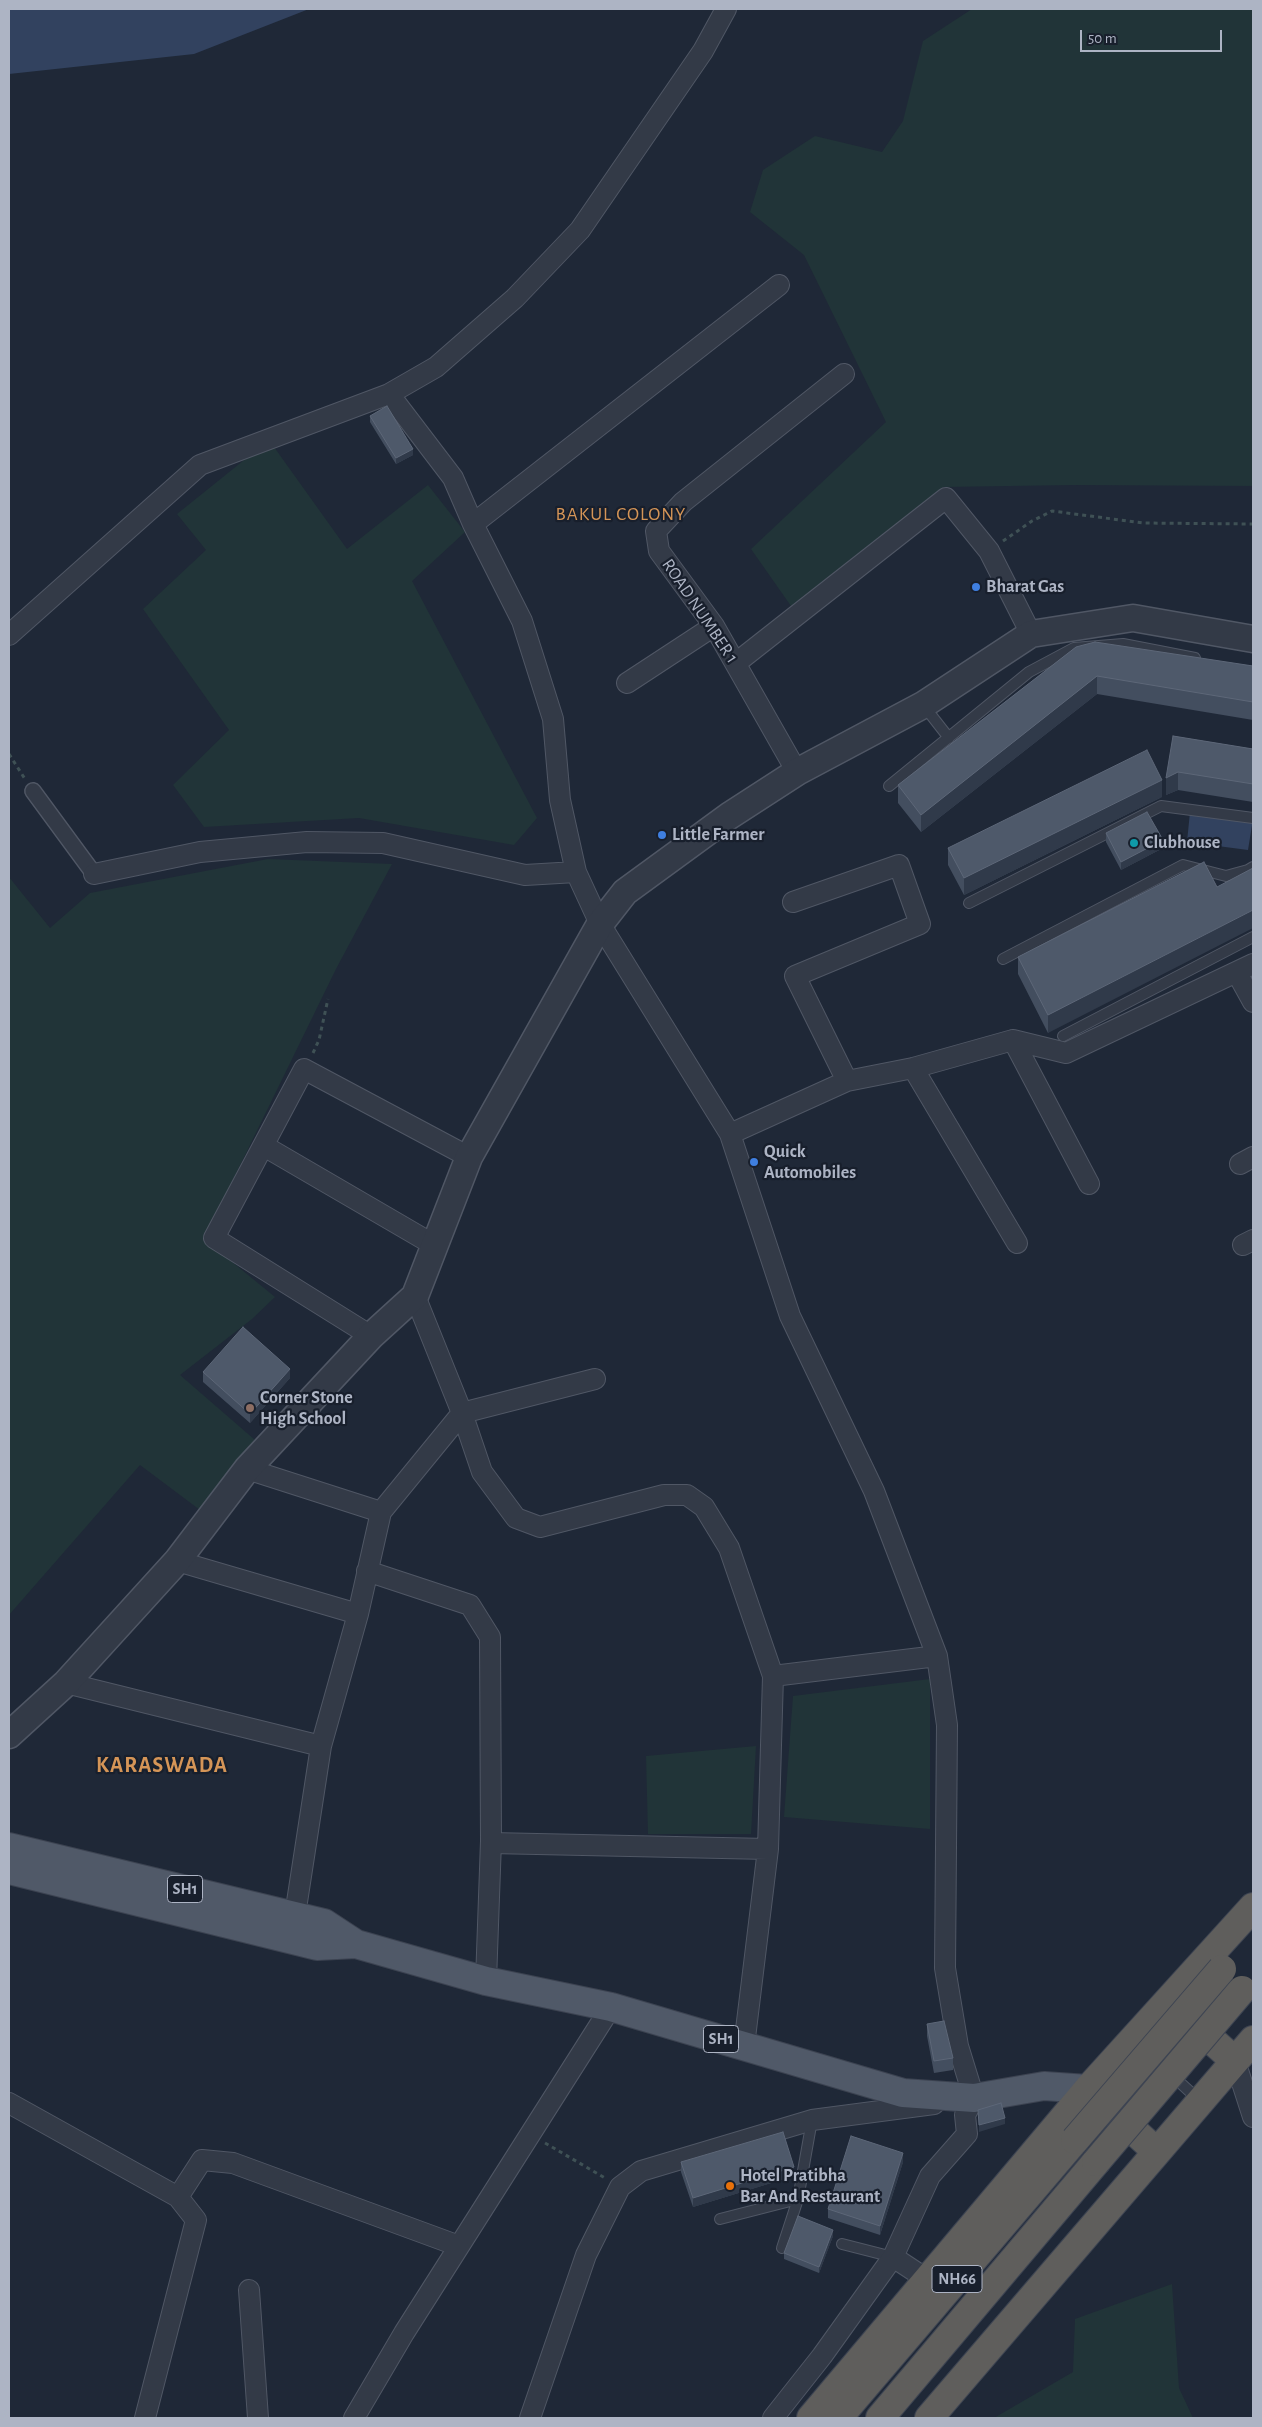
<!DOCTYPE html>
<style>
body{margin:0}
#map{position:relative;width:1262px;height:2427px;overflow:hidden;background:#1f2837;font-family:"Alegreya Sans",sans-serif}
canvas{display:block}
.frame{position:absolute;inset:0;border:10px solid #adb4c4;pointer-events:none}
.scale{position:absolute;left:1080px;top:30px;width:142px;height:22px;box-sizing:border-box;border:2px solid #adb4c4;border-top:0;padding-left:6px;font-size:15px;line-height:18px;white-space:nowrap;color:#adb4c4;-webkit-text-stroke:4px #181f2c;paint-order:stroke}
</style>
<div id="map">
<canvas width="1262" height="2427"></canvas>
<div class="frame"></div>
<div class="scale">50 m</div>
</div>
<script>
const ctx = document.querySelector('canvas').getContext('2d');
ctx.lineJoin = 'round';
function fill(path, color) { ctx.fillStyle = color; ctx.fill(path, 'evenodd'); }
const poly = rows => new Path2D(rows.map(r => 'M' + r).join(''));
function trace(path, color, width, dash) { ctx.strokeStyle = color; ctx.lineWidth = width; ctx.lineCap = dash ? 'butt' : 'round'; ctx.setLineDash(dash || []); ctx.stroke(path); }
function drawText(font, color, halo, rows, align = 'center') {
  ctx.font = font + ' "Alegreya Sans",sans-serif'; ctx.lineWidth = 4.5; ctx.setLineDash([]); ctx.textBaseline = 'middle'; ctx.strokeStyle = halo; ctx.fillStyle = color; for (const [text, x, y, turn = 0] of rows) {
    ctx.save(); ctx.translate(x, y); ctx.rotate((+turn || 0) * Math.PI / 180); ctx.textAlign = isNaN(turn) ? turn : align; if (halo) ctx.strokeText(text, 0, 0); ctx.fillText(text, 0, 0); ctx.restore();
  }
}
const green = poly([
 [972,9,1253,9,1253,486,1075,485,943,487,791,606,751,549,886,422,804,255,750,212,763,170,815,136,882,152,903,121,923,41],
 [269,440,347,549,428,485,465,532,412,581,537,818,514,845,359,818,204,827,173,785,229,730,143,609,206,550,177,514],
 [268,859,392,864,336,969,204,1239,275,1297,252,1319,180,1375,255,1440,200,1510,140,1465,9,1615,9,877,50,928,90,893],
 [930,1679,930,1829,784,1817,793,1696],
 [756,1746,751,1834,648,1834,646,1756],
 [1172,2284,1179,2388,1193,2418,994,2418,1073,2372,1075,2319]
]);
const water = poly([
 [9,9,309,9,194,54,9,74],
 [1190,812,1253,819,1248,850,1187,842]
]);
const path = poly([
 [1003,541,1032,521,1052,511,1143,523,1253,524],
 [9,754,25,779],
 [313,1053,319,1040,328,999],
 [545,2143,605,2178]
]);
const service = poly([
 [924,706,949,738],
 [889,786,1029,672,1074,648,1123,644,1195,658],
 [969,903,1161,806,1253,818],
 [1003,959,1183,865,1226,876,1248,870,1253,867],
 [1063,1036,1253,937],
 [1150,2055,1200,2101],
 [720,2219,798,2199,812,2120],
 [842,2244,893,2257],
 [782,2248,798,2199]
]);
const pedestrian = poly([
 [33,791,94,874]
]);
const minor = poly([
 [389,394,453,478,473,524,522,621,553,719,560,800,576,872,600,924,730,1134,790,1316,874,1491,937,1656,947,1725,945,1968,958,2046,974,2098,965,2115,967,2134,930,2176,893,2257,822,2356,773,2418],
 [473,524,779,285],
 [9,635,200,465,389,394,436,367,515,298,580,230,703,51,726,9],
 [736,663,946,498,989,551,1031,634],
 [627,683,714,626],
 [797,772,714,626,659,551,656,531,683,502,844,374],
 [94,874,200,852,307,842,383,843,525,875,576,872],
 [793,902,899,865,920,924,795,976,847,1081],
 [1237,973,1253,1002],
 [1013,1040,1089,1184],
 [913,1068,1017,1243],
 [730,1134,847,1081,913,1068,1013,1040,1066,1053,1253,964],
 [264,1146,434,1245],
 [1240,1164,1253,1157],
 [1243,1245,1253,1240],
 [371,1336,214,1238,304,1069,469,1157],
 [595,1379,462,1413,482,1472,516,1518,540,1527,664,1495,687,1495,704,1507,729,1548,773,1676,768,1849,744,2046],
 [247,1469,381,1512],
 [177,1561,358,1614],
 [367,1571,470,1605,490,1637,491,1841,486,1981],
 [773,1676,937,1656],
 [66,1683,321,1746],
 [491,1843,768,1849],
 [295,1915,321,1746,358,1614,381,1512,462,1413,415,1296],
 [1235,2061,1253,2117],
 [9,2103,178,2197,196,2220,145,2418],
 [178,2197,202,2160,233,2163,459,2246],
 [893,2257,928,2280],
 [249,2290,258,2418],
 [354,2418,404,2333,611,2007],
 [530,2418,586,2255,620,2187,641,2171,812,2120,934,2104]
]);
const tertiary = poly([
 [9,1735,66,1683,177,1561,247,1469,371,1336,415,1296,469,1157,600,924,625,892,729,816,797,772,923,705,1031,634,1133,618,1253,639]
]);
const primary = poly([
 [9,1847,324,1923,356,1944,486,1981,611,2007,903,2093,974,2098,1044,2086,1088,2089],
 [9,1870,317,1946,356,1944]
]);
const trunk = poly([
 [1168,2001,1235,2061],
 [1088,2089,1157,2152],
 [811,2418,1088,2089,1253,1907],
 [838,2418,1075,2140],
 [880,2418,1096,2162],
 [929,2418,1253,2040]
]);
const trunkBridge = poly([
 [1075,2140,1222,1969],
 [1096,2162,1242,1990]
]);
const wall = poly([
 [370,416,413,455,396,464,370,422],
 [1076,647,1253,666,1253,720,1097,694,921,832,898,803,898,785],
 [1173,736,1253,749,1253,802,1178,790,1166,795],
 [1162,797,964,895,948,865,948,848],
 [1106,833,1163,848,1121,870,1106,842],
 [1204,862,1048,1033,1018,974,1018,957],
 [203,1372,290,1378,250,1423,203,1382],
 [927,2024,953,2058,953,2070,934,2073,927,2036],
 [681,2162,794,2176,693,2207,681,2172],
 [903,2162,880,2235,828,2218,828,2209],
 [833,2236,819,2273,784,2259,784,2253]
]);
const shadedWall = poly([
 [413,449,413,455,396,464,396,458],
 [1097,676,1097,694,921,832,921,815],
 [1178,772,1178,790,1166,795,1166,778],
 [1162,780,1162,797,964,895,964,878],
 [1163,840,1163,848,1121,870,1121,862],
 [1253,910,1253,928,1048,1033,1048,1015],
 [290,1369,290,1378,250,1423,250,1414],
 [1005,2118,1005,2124,979,2132,979,2125],
 [903,2153,903,2162,880,2235,880,2226],
 [794,2167,794,2176,693,2207,693,2198],
 [833,2230,833,2236,819,2273,819,2267]
]);
const building = poly([
 [387,406,413,449,396,458,370,416,387,406],
 [1095,642,1253,666,1253,702,1097,676,921,815,898,785,1076,647,1095,642],
 [1173,736,1253,749,1253,784,1178,772,1166,778,1173,736],
 [1147,750,1162,780,964,878,948,848,1147,750],
 [1147,812,1163,840,1121,862,1106,833,1147,812],
 [1204,862,1217,887,1253,868,1253,910,1048,1015,1018,957,1204,862],
 [243,1327,290,1369,250,1414,203,1372,243,1327],
 [944,2021,953,2058,934,2061,927,2024,944,2021],
 [1001,2103,1005,2118,979,2125,978,2110,1001,2103],
 [783,2132,794,2167,693,2198,681,2162,783,2132],
 [851,2136,903,2153,880,2226,828,2209,851,2136],
 [798,2216,833,2230,819,2267,784,2253,798,2216]
]);
const markers = [
 [976,587,5,"#3f7fe0"],
 [662,835,5,"#3f7fe0"],
 [1134,843,5,"#0f9aa8"],
 [754,1162,5,"#3f7fe0"],
 [250,1408,5,"#8d6e63"],
 [730,2186,5,"#e8710a"]
];
const shields = [
 [185,1889,35],
 [721,2039,35],
 [957,2279,50]
];
const shieldNames = [
 ["SH1",185,1889],
 ["SH1",721,2039],
 ["NH66",957,2279]
];
const poiNames = [
 ["Bharat Gas",986,587],
 ["Little Farmer",672,835],
 ["Clubhouse",1144,843],
 ["Quick",764,1152],
 ["Automobiles",764,1173],
 ["Corner Stone",260,1398],
 ["High School",260,1419],
 ["Hotel Pratibha",740,2176],
 ["Bar And Restaurant",740,2197]
];
const streetNames = [
 ["ROAD NUMBER 1",700,611,56]
];
const neighbourhoodNames = [
 ["BAKUL COLONY",621,514]
];
const districtNames = [
 ["KARASWADA",162,1765]
];
fill(green, '#213438');
fill(water, '#32425f');
trace(service, '#505765', 12);
trace(pedestrian, '#505765', 18);
trace(minor, '#505765', 22);
trace(tertiary, '#505765', 29);
trace(primary, '#3c4351', 30);
trace(trunk, '#3d4452', 30);
trace(path, '#3f5155', 3, [4, 4]);
trace(service, '#333a47', 10);
trace(pedestrian, '#333a47', 15);
trace(minor, '#333a47', 20);
trace(tertiary, '#333a47', 26);
trace(primary, '#505968', 28);
trace(trunk, '#5f5e5c', 28);
trace(trunkBridge, '#3d4452', 30, []);
trace(trunkBridge, '#5f5e5c', 28);
fill(wall, '#434e5f');
fill(shadedWall, '#303a4a');
fill(building, '#4e596a');
trace(building, '#5d6778', 1);
for (const [x, y, r, color] of markers) { const dot = new Path2D(); dot.arc(x, y, r, 0, 2 * Math.PI); ctx.fillStyle = color; ctx.fill(dot); trace(dot, '#181f2c', 2); }
for (const [x, y, w] of shields) { const box = new Path2D(); box.roundRect(x - w / 2, y - 13.5, w, 27, 4); ctx.fillStyle = '#181f2c'; ctx.fill(box); trace(box, '#adb4c4', 1); }
drawText('bold 16px', '#adb4c4', null, shieldNames);
drawText('bold 18px', '#adb4c4', '#181f2c', poiNames, 'left');
drawText('18px', '#adb4c4', '#181f2c', streetNames);
ctx.letterSpacing = '1px';
drawText('19px', '#d59557', '#181f2c', neighbourhoodNames);
ctx.letterSpacing = '0px';
ctx.letterSpacing = '1px';
drawText('bold 22px', '#d59557', '#181f2c', districtNames);
ctx.letterSpacing = '0px';
</script>
